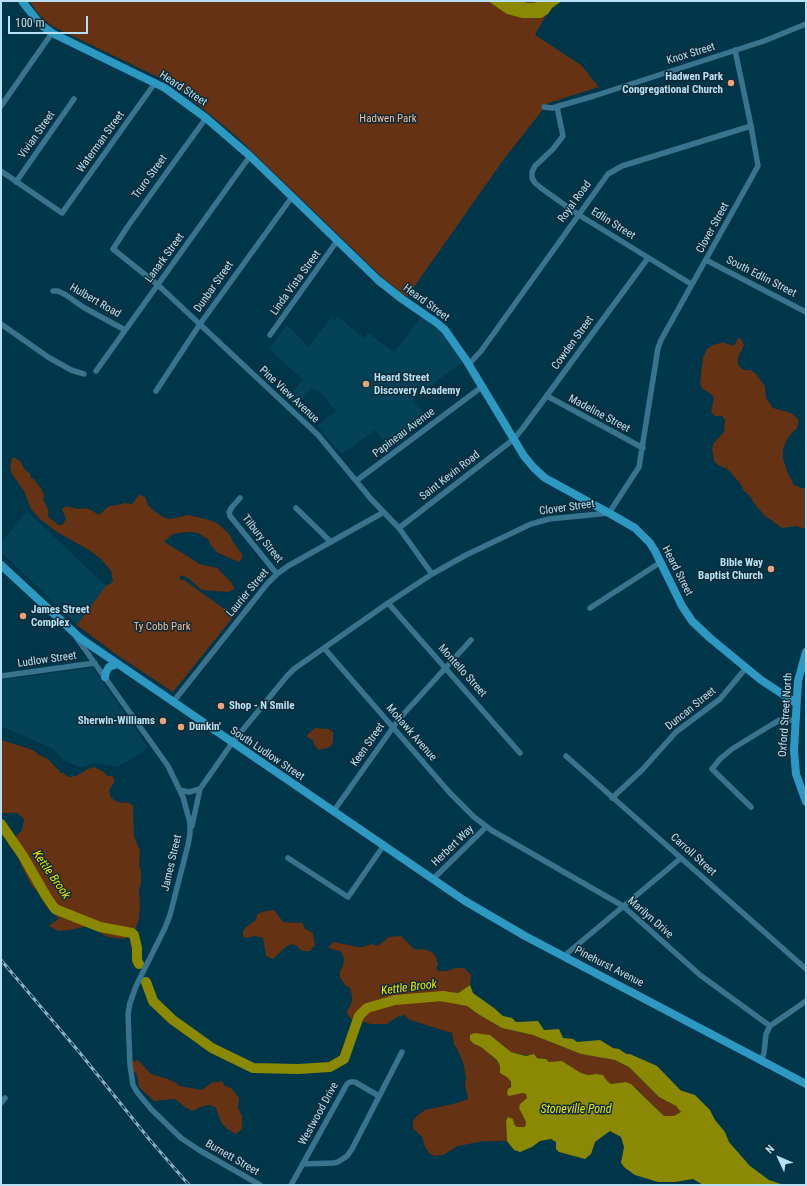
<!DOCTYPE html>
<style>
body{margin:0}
#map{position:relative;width:807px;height:1186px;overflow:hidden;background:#003649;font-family:"Roboto Condensed",sans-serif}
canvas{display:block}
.frame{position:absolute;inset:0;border:2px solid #b7e0f4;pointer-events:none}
.north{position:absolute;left:759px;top:1138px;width:40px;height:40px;-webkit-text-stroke:3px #0e2b37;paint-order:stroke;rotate:314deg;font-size:11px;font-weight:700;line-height:16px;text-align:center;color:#b7e0f4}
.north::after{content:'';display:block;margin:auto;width:14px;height:18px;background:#b7e0f4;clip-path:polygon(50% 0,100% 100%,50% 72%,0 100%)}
.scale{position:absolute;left:8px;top:16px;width:80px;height:18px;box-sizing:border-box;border:2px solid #b7e0f4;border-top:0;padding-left:5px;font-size:12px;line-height:14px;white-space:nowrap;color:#b7e0f4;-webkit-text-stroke:3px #0e2b37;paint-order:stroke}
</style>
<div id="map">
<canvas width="807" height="1186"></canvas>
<div class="frame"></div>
<div class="north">N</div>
<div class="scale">100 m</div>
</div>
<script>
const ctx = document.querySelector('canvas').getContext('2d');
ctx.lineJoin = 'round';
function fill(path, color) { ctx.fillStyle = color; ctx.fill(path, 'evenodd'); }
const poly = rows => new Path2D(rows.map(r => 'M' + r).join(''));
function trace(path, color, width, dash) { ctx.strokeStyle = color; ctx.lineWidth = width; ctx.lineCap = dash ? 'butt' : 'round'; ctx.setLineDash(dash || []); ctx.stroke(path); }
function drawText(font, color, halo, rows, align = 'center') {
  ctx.font = font + ' "Roboto Condensed",sans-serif'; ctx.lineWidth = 3; ctx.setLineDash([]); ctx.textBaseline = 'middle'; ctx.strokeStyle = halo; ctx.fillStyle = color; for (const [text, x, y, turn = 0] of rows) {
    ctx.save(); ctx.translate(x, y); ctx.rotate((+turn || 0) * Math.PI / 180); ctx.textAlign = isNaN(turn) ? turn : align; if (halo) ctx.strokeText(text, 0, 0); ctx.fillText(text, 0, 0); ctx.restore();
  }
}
const built = poly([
 [338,317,364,338,368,333,394,352,421,317,441,331,462,362,413,399,428,419,390,449,375,430,342,454,317,426,336,411,322,394,312,388,296,406,287,397,303,380,269,349,287,325,309,347,331,318,335,321],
 [27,511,106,586,77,625,1,552,1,543],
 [93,668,147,746,142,753,117,767,97,763,80,767,64,761,53,749,1,726,1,680]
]);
const green = poly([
 [29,1,538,1,533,4,546,15,535,35,581,65,599,87,548,103,504,159,407,297,383,278,236,136,186,95,162,79,52,26,39,15],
 [738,338,741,339,744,345,738,357,738,365,741,368,744,370,750,370,755,373,765,386,766,398,773,408,791,413,799,420,797,428,789,436,783,448,783,458,787,471,794,485,799,487,806,489,806,529,796,526,782,528,764,515,753,502,751,497,744,491,740,483,731,473,727,469,718,465,714,461,712,450,713,444,724,432,725,420,722,416,715,416,711,412,714,398,713,396,702,388,700,383,703,358,707,349,713,345,724,342,732,346,735,344],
 [14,457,21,462,23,467,30,474,31,478,35,480,37,484,41,488,44,496,43,499,48,509,48,516,53,521,59,525,62,525,65,521,66,519,62,509,66,506,78,509,87,508,99,515,109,506,118,505,124,503,132,504,138,496,140,495,145,497,148,505,154,511,163,517,168,519,176,518,187,515,206,519,217,523,230,535,233,542,242,554,242,559,239,562,218,553,210,544,209,540,198,533,190,532,179,533,171,535,164,542,189,557,199,564,217,568,231,582,235,589,228,592,202,590,188,578,181,575,179,579,184,580,234,616,173,692,117,655,77,625,106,586,113,582,111,571,101,559,89,550,57,532,40,519,31,509,24,491,12,474,10,467,12,458],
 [315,728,329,729,333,732,333,742,330,747,319,750,314,745,313,740,307,737,308,734],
 [1,740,33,750,39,755,48,759,61,773,63,773,68,777,76,776,88,769,94,767,104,772,107,776,112,776,114,778,114,783,109,790,111,798,118,802,130,803,133,806,134,836,140,851,139,866,141,871,141,883,139,891,140,906,139,919,135,930,125,939,107,937,98,931,96,926,93,925,70,930,59,931,48,926,59,919,47,907,38,892,32,886,21,865,18,853,8,845,22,830,24,819,17,813,1,813],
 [274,910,283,922,303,923,304,928,313,933,315,945,310,951,302,951,297,946,291,944,283,949,273,959,266,956,263,938,255,936,246,938,243,936,243,932,245,928,256,920,257,915,261,912],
 [401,936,414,949,427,950,432,952,436,957,438,965,436,968,438,971,447,971,456,968,464,968,471,975,470,985,457,994,443,996,467,1006,478,1014,502,1028,533,1035,581,1054,615,1060,629,1067,659,1097,676,1106,681,1112,674,1116,664,1116,636,1088,626,1082,611,1084,596,1074,588,1075,581,1073,562,1061,549,1062,546,1059,511,1052,490,1035,474,1044,481,1047,497,1060,500,1066,500,1073,508,1078,511,1083,509,1096,523,1093,526,1094,527,1098,520,1104,519,1108,526,1122,525,1127,517,1127,506,1121,507,1141,484,1141,458,1146,443,1155,434,1156,429,1153,425,1147,422,1137,413,1128,413,1121,417,1116,425,1110,453,1104,468,1099,465,1085,466,1078,463,1062,457,1049,454,1045,452,1033,410,1020,404,1015,397,1017,387,1024,371,1024,362,1021,352,1020,347,1014,347,1011,352,1002,352,996,350,988,345,985,340,977,340,971,343,966,344,958,340,951,331,949,328,947,334,942,358,947,363,947,372,944,378,946,389,937],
 [138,1060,151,1074,168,1079,176,1083,179,1086,202,1090,211,1083,222,1081,225,1086,231,1088,239,1098,238,1108,242,1116,242,1129,236,1134,226,1128,221,1122,216,1108,210,1105,200,1107,193,1111,185,1107,175,1099,154,1101,139,1087,137,1075,132,1069,132,1062]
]);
const water = poly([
 [488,1,521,1,527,3,533,3,541,1,562,1,552,8,548,14,541,18,522,18,507,14],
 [470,985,473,993,494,1008,503,1016,512,1018,516,1022,538,1021,544,1030,559,1029,563,1038,573,1039,577,1042,600,1040,613,1048,619,1049,640,1063,658,1080,670,1087,695,1095,710,1110,715,1120,725,1132,729,1142,750,1166,769,1180,784,1185,703,1185,693,1179,675,1182,658,1182,635,1175,625,1168,621,1163,624,1147,621,1137,610,1131,595,1142,591,1154,585,1159,559,1152,556,1149,556,1142,551,1139,540,1141,532,1147,520,1152,514,1150,507,1141,506,1121,508,1117,513,1119,514,1124,517,1127,525,1127,526,1122,519,1108,520,1104,527,1098,526,1094,523,1093,509,1096,507,1094,508,1089,511,1087,511,1082,508,1078,500,1073,500,1066,497,1060,481,1047,474,1044,470,1040,470,1035,474,1033,490,1035,511,1052,526,1056,534,1054,537,1058,546,1059,549,1062,562,1061,581,1073,588,1075,596,1074,603,1075,607,1081,611,1084,626,1082,631,1084,664,1116,674,1116,681,1112,676,1106,659,1097,629,1067,615,1060,581,1054,533,1035,502,1028,478,1014,467,1006,440,1001,443,996,457,994]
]);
const river = poly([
 [1,824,23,856,46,896,55,909,100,927,132,933,134,935,137,948,137,960,139,964],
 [146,982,153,1001,173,1020,212,1048,253,1068,298,1069,330,1067,344,1059,359,1016,367,1008,395,1000,443,996,456,998],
 [629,1059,654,1070,679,1096]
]);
const street = poly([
 [1,106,52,33],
 [544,107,552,108,594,96,764,41,806,24],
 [557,107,563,136,553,149,535,166,532,172,532,178,535,183,541,188,579,215,691,284],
 [206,118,128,226,113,249,158,285,318,435,371,499,399,528,432,574],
 [1,171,62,213,155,83],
 [16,182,74,99],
 [706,260,806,312],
 [53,291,58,291,66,295,83,307,125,330],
 [1,324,48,357,71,370,84,374],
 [270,335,337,241],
 [469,364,481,351,494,333,608,174,622,166,751,126],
 [96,371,250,156],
 [156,391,200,324,292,197],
 [547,396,643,448],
 [356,481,483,386],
 [240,498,232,507,229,512,230,516,277,574],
 [296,508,331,542],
 [399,528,514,439,523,428,648,258],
 [388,603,520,753],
 [590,608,661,562],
 [76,637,168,766,183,797,190,823,190,833,188,845,170,915,165,928,136,986,130,1003,128,1014,130,1065,133,1085,137,1092,151,1109,181,1138,199,1150,260,1185],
 [324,648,450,793,474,817,491,830,623,906,700,975,770,1026],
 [1,676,95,663],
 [173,702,267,584,277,574,288,566,384,512],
 [566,756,806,969],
 [180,790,189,792,200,789,232,743,287,676,294,669,388,603,432,574,466,555,531,524,549,519,609,513,639,467,658,348,661,340,758,166,751,126,735,50],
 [612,798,642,770,676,732,720,699,746,668],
 [751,807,712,769,720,759,732,749,771,725,780,720,795,720],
 [333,812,399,719,471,640],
 [192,826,200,789],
 [288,858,348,897,384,845],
 [433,879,486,827],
 [564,956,681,858],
 [761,1061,764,1053,766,1034,770,1026,806,1001],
 [1,1103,5,1098],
 [303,1164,333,1163,338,1162,347,1156,352,1149,402,1052],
 [291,1185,347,1084,350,1082,355,1082,379,1096]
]);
const secondary = poly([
 [22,1,40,24,52,33,165,88,206,118,250,156,378,280,402,299,437,323,445,330,466,360,524,456,534,468,545,478,609,513,635,528,650,543,655,551,682,606,692,621,710,638,761,680,796,703],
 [1,565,80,638,465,901,525,936,806,1084],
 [806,652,798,681,794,750,796,774,806,802],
 [105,677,106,672,109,667,117,664]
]);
const rail = poly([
 [1,960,80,1053,149,1139,189,1185]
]);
const markers = [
 [731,83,4,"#f0a279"],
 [366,384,4,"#f0a279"],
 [771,569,4,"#f0a279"],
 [23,616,4,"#f0a279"],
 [221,706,4,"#f0a279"],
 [163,721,4,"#f0a279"],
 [181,727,4,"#f0a279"]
];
const streetNames = [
 ["Knox Street",691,54,-17],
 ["Heard Street",183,89,33],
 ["Vivian Street",37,135,-55],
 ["Waterman Street",101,142,-54],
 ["Truro Street",150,177,-54],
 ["Royal Road",575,202,-54],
 ["Edlin Street",613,224,32],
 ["Clover Street",713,228,-61],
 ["Lanark Street",165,258,-54],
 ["South Edlin Street",761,277,27],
 ["Linda Vista Street",296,283,-54],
 ["Dunbar Street",214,287,-55],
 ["Hulbert Road",95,301,30],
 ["Heard Street",426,303,36],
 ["Cowden Street",573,343,-54],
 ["Pine View Avenue",289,395,43],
 ["Madeline Street",599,414,28],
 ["Papineau Avenue",404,433,-37],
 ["Saint Kevin Road",450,476,-38],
 ["Clover Street",567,508,-8],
 ["Tilbury Street",262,539,51],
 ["Heard Street",677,571,63],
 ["Laurier Street",248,593,-50],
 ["Ludlow Street",47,660,-8],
 ["Montello Street",462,671,48],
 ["Duncan Street",691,709,-39],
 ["Oxford Street North",786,715,-86],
 ["Mohawk Avenue",411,733,49],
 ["Keen Street",368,745,-55],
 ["South Ludlow Street",267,754,34],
 ["Herbert Way",453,846,-44],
 ["Carroll Street",693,855,42],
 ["James Street",172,863,-77],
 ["Marilyn Drive",650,918,41],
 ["Pinehurst Avenue",609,967,27],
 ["Westwood Drive",319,1114,-61],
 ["Burnett Street",232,1158,30]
];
const poiNames = [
 ["Hadwen Park",723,77,"right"],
 ["Congregational Church",723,90,"right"],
 ["Heard Street",374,378],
 ["Discovery Academy",374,391],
 ["Bible Way",763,563,"right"],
 ["Baptist Church",763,576,"right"],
 ["James Street",31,610],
 ["Complex",31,623],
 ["Shop - N Smile",229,706],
 ["Sherwin-Williams",155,721,"right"],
 ["Dunkin'",189,727]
];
const parkNames = [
 ["Hadwen Park",388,119],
 ["Ty Cobb Park",162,627]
];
const waterNames = [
 ["Kettle Brook",51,875,55],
 ["Kettle Brook",409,988,-7],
 ["Stoneville Pond",576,1110]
];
fill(built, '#044257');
fill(green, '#653213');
fill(water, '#8b8801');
trace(river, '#8b8801', 10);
trace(street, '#38748e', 5.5);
trace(secondary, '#2d99c3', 8);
trace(rail, '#86b2c6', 3);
trace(rail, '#0e2b37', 1.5, [4.5]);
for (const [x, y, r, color] of markers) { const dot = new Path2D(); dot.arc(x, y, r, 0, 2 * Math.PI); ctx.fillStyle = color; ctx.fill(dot); trace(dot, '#0e2b37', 1.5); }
drawText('11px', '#b7e0f4', '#0e2b37', streetNames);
drawText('bold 11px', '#b7e0f4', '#0e2b37', poiNames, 'left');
drawText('11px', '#f3ba9c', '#0e2b37', parkNames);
drawText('italic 12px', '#ebe702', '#0e2b37', waterNames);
</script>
